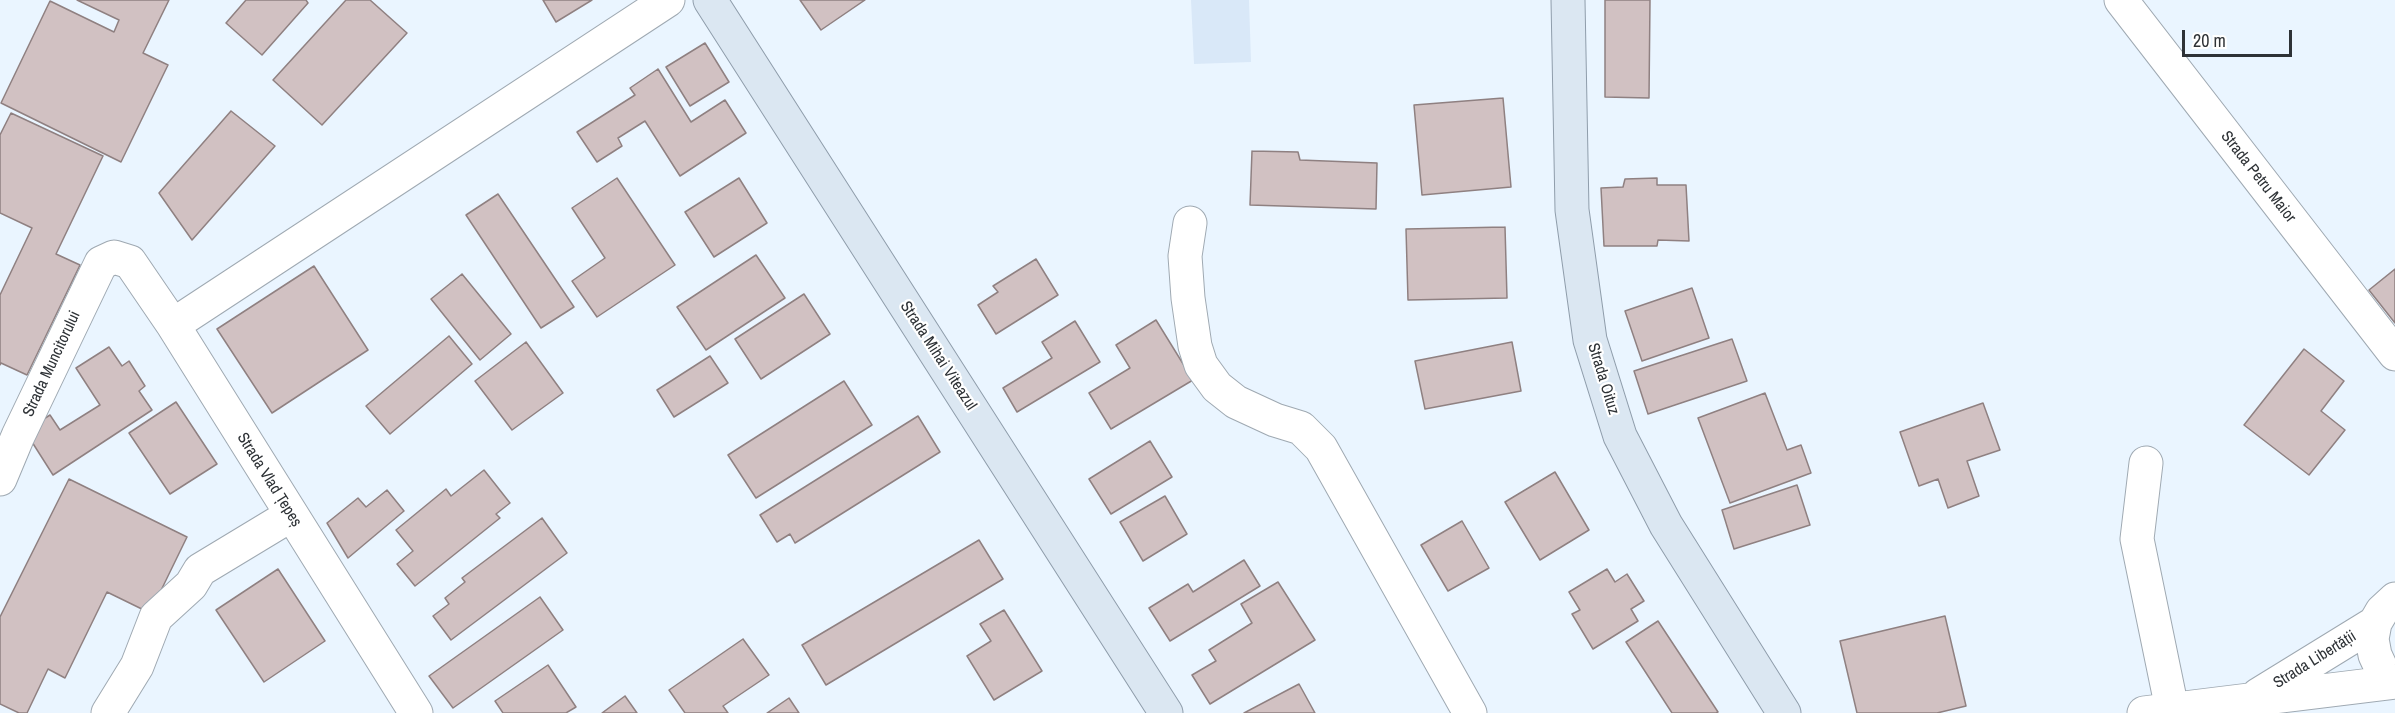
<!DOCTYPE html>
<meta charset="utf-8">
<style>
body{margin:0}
#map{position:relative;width:2395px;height:713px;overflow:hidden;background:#eaf5ff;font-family:"Archivo Narrow",sans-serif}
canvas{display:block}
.scale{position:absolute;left:2182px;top:30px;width:110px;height:27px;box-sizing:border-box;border:3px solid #2e3236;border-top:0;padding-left:8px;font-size:18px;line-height:21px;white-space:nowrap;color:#2e3236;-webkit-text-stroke:4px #fff;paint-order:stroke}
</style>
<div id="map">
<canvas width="2395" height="713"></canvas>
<div class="scale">20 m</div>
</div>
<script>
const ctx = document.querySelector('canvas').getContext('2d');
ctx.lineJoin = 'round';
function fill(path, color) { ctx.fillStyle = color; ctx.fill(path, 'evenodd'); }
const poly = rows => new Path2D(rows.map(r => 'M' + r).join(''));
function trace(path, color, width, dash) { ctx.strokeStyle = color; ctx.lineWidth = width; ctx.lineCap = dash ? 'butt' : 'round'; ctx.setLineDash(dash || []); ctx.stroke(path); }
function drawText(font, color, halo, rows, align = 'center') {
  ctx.font = font + ' "Archivo Narrow",sans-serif'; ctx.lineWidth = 4.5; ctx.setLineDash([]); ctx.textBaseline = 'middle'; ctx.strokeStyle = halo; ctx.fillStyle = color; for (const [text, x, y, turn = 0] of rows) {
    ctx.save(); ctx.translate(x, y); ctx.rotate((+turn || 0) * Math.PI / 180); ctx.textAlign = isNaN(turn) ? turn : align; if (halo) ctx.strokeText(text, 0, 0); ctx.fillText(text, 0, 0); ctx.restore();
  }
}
const built = poly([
 [1191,0,1249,0,1251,62,1194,64]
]);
const building = poly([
 [77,0,169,0,143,53,168,65,121,162,1,103,50,1,114,32,119,20,77,0],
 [246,0,306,0,308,3,262,55,226,23,246,0],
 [346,0,370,0,407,33,322,125,273,80,346,0],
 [543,0,592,0,556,22,543,0],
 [800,0,865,0,821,30,800,0],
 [1605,0,1650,0,1649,98,1605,97,1605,0],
 [705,43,729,82,690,106,666,67,705,43],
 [658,69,691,122,725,100,746,133,680,176,645,121,618,138,622,146,597,162,577,132,635,95,630,88,658,69],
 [1503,98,1511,187,1422,195,1414,105,1503,98],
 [231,111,275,146,192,240,159,193,231,111],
 [11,113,103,156,56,254,80,265,27,375,1,363,0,365,0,295,32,228,0,213,0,135,11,113],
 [1252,151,1298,152,1300,160,1377,163,1376,209,1250,205,1252,151],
 [617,178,675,265,597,317,572,281,605,258,572,208,617,178],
 [739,178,767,223,714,257,685,212,739,178],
 [1657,178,1657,185,1686,185,1689,241,1658,240,1657,246,1604,246,1601,188,1623,187,1625,179,1657,178],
 [498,194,574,307,541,328,466,215,498,194],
 [1505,227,1507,298,1408,300,1406,229,1505,227],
 [756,255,785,298,706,350,677,307,756,255],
 [1036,259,1058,295,996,334,978,305,998,292,993,286,1036,259],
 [314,266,368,350,272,413,217,329,314,266],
 [2395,269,2395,323,2369,290,2395,269],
 [462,274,511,334,480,360,431,299,462,274],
 [1692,288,1709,338,1642,361,1625,311,1692,288],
 [804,294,830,334,761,379,735,339,804,294],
 [1156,320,1193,380,1111,429,1089,393,1130,368,1116,345,1156,320],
 [1075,321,1100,362,1017,412,1003,388,1052,358,1042,342,1075,321],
 [449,336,472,364,390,434,366,406,449,336],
 [1732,339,1747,381,1648,414,1634,371,1732,339],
 [526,342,563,393,512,430,475,381,526,342],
 [1512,342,1521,391,1425,409,1415,361,1512,342],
 [109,347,122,366,129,361,145,386,139,391,152,410,53,475,25,431,50,415,60,430,100,405,76,368,109,347],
 [2304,349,2344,381,2321,411,2345,430,2309,475,2244,425,2304,349],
 [710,356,728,383,674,417,657,390,710,356],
 [844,381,872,425,756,498,728,455,844,381],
 [1765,393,1787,450,1801,445,1811,473,1730,503,1698,418,1765,393],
 [176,402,217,464,170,494,129,433,176,402],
 [1983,403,2000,450,1967,461,1979,496,1948,508,1938,479,1919,486,1900,432,1983,403],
 [918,416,940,452,795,543,790,534,777,542,760,515,918,416],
 [1150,441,1172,477,1111,514,1089,479,1150,441],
 [484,470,510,503,496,514,500,518,415,586,397,564,413,551,396,530,446,489,451,496,484,470],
 [1555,472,1589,530,1540,560,1505,502,1555,472],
 [69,479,187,537,150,613,107,592,65,678,48,669,27,713,19,713,0,704,0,617,69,479],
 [1797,485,1810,525,1734,549,1722,510,1797,485],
 [387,490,404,511,348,558,327,523,358,498,366,507,387,490],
 [1165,496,1187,534,1143,561,1120,522,1165,496],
 [542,518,567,553,451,640,433,616,449,604,445,598,465,582,462,578,542,518],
 [1462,521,1489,568,1448,591,1421,545,1462,521],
 [979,540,1003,579,826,685,802,645,979,540],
 [1244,560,1260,586,1170,641,1149,608,1188,584,1193,592,1244,560],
 [278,569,325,641,264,682,216,610,278,569],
 [1607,569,1615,582,1627,574,1644,601,1631,609,1638,621,1593,649,1572,614,1580,610,1569,592,1607,569],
 [1278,582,1315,640,1210,704,1192,675,1216,661,1209,650,1252,623,1241,604,1278,582],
 [540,597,563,630,453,708,429,676,540,597],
 [1004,610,1042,671,994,700,967,656,991,641,980,624,1004,610],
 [1945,616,1966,706,1937,713,1857,713,1840,641,1945,616],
 [1658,621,1718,712,1716,713,1672,713,1626,642,1658,621],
 [743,639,769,675,723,706,728,713,685,713,669,690,743,639],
 [548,665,576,707,566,713,503,713,495,701,548,665],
 [1299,684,1315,713,1244,713,1299,684],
 [625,696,637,713,602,713,625,696],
 [789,698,799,713,767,713,789,698]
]);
const minor = poly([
 [2121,0,2395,354],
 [1190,223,1185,256,1188,298,1195,346,1201,365,1217,387,1236,402,1275,420,1301,428,1321,448,1470,713],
 [173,325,668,0],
 [2146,463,2137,539,2172,709],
 [0,479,18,436,101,263,114,257,130,262,173,325,416,713],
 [2395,599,2382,611,2375,623,2372,639,2375,655,2382,670,2395,682],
 [2258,695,2375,623],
 [108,713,137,666,156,617,191,585,200,570,291,515],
 [2144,713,2395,682]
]);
const major = poly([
 [710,0,1166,713],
 [1568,0,1572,210,1590,340,1620,436,1666,525,1784,713]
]);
const streetNames = [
 ["Strada Petru Maior",2258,177,52],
 ["Strada Mihai Viteazul",938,356,57],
 ["Strada Muncitorului",52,364,-65],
 ["Strada Oituz",1603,379,73],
 ["Strada Vlad Țepeș",269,480,58],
 ["Strada Libertății",2315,660,-32]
];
fill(built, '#d9e8f8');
fill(building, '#d1c1c2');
trace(building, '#8f8081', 1.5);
trace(minor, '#9fa9b2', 35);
trace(major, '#8f9dab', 35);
trace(minor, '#fff', 33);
trace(major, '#dbe7f2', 33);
drawText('16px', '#2e3236', '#fff', streetNames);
</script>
